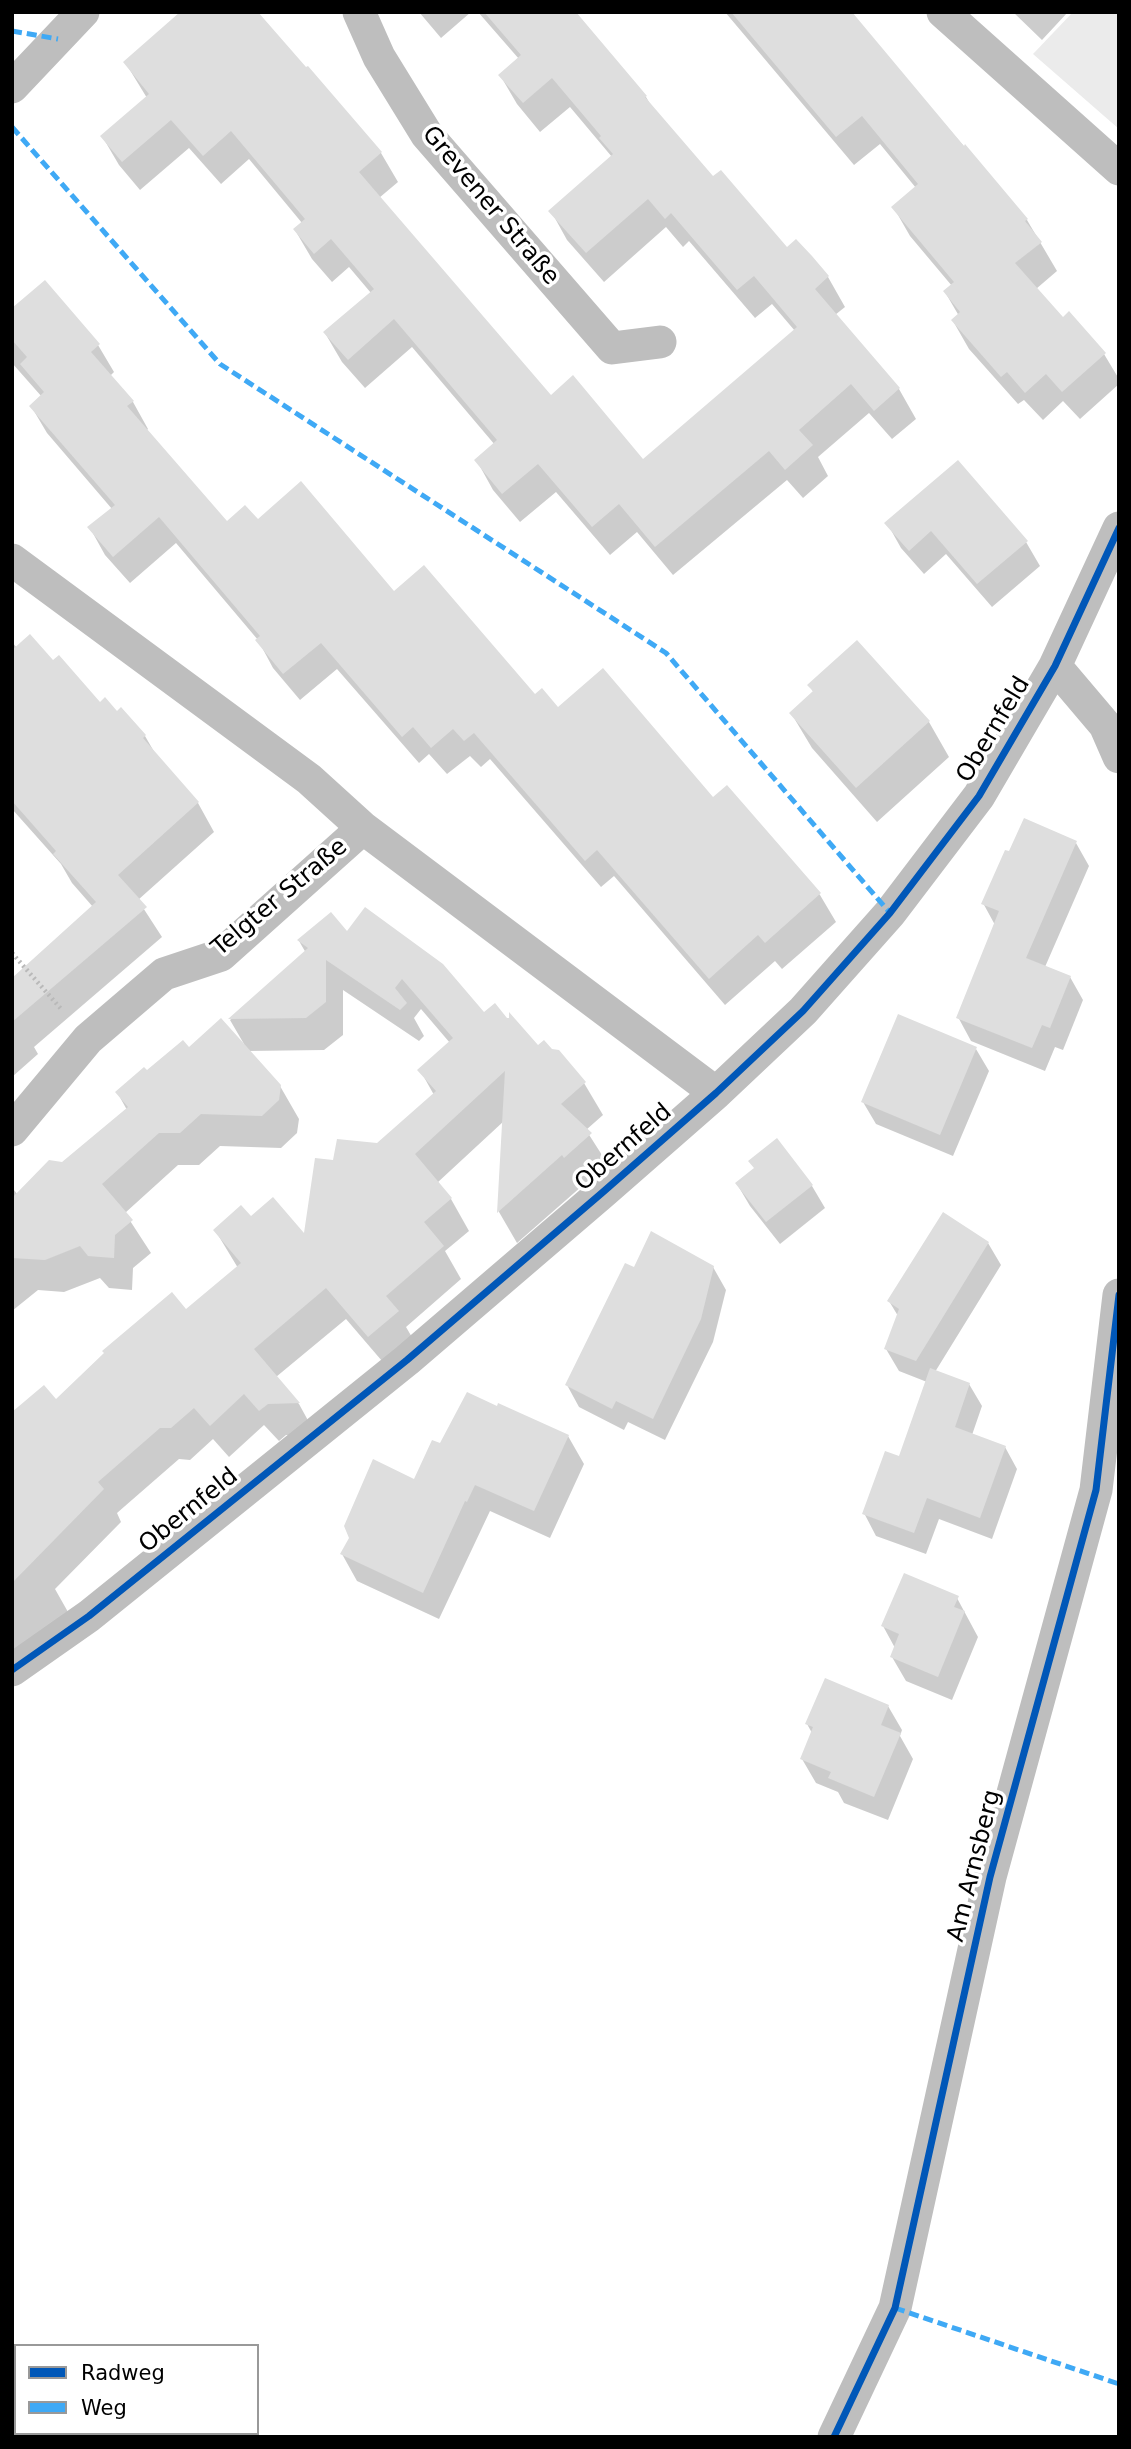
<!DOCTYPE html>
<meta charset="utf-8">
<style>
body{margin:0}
#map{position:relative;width:1131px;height:2449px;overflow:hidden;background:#fff;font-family:"DejaVu Sans",sans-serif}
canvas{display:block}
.frame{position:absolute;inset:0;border:14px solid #000;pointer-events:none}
.legend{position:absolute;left:14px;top:2344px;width:245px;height:91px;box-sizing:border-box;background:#fff;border:2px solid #999;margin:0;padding:9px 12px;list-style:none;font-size:21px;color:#000}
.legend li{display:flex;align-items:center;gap:14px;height:35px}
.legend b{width:35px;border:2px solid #999}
</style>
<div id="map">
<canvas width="1131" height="2449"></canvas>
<div class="frame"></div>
<ul class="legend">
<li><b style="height:9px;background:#0057b8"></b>Radweg</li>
<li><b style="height:9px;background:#3fa9f5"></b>Weg</li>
</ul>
</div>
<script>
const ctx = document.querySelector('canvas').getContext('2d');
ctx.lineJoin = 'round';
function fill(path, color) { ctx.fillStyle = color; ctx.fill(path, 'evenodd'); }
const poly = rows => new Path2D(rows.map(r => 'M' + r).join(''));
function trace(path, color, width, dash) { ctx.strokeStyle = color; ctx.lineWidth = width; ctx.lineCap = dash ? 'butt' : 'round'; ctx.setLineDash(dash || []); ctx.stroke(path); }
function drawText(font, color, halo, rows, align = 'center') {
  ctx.font = font + ' "DejaVu Sans",sans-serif'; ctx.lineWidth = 7; ctx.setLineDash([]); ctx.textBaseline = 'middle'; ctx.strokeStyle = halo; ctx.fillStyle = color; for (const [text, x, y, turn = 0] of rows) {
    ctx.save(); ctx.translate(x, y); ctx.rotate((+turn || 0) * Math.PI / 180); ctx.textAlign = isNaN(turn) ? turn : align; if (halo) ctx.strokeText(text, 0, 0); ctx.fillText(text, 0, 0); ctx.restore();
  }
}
const green = poly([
 [1073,12,1119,12,1119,129,1033,54]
]);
const shadow = poly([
 [419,12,471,12,441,38],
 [478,12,574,12,646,97,653,109,713,179,786,249,811,257,828,277,845,307,835,315,899,389,916,419,892,439,869,413,818,457,828,476,803,498,787,480,673,575,637,532,610,555,556,492,520,522,493,490,477,461,495,445,412,347,365,388,342,362,325,333,371,293,349,267,332,282,312,259,295,230,302,223,249,159,221,184,189,148,140,190,119,165,102,136,147,98,125,62,381,153,398,182,379,198,550,397,643,462,795,331,772,304,755,318,689,241,683,247,666,227,604,282,567,240,551,211,612,157,570,107,540,132,517,104,500,75,519,59],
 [725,12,849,12,1027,220,1057,271,1036,289,1062,319,1104,354,1119,379,1119,384,1080,419,1063,401,1043,420,1024,400,1018,404,969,349,953,321,959,316,945,292,952,286,910,236,894,208,916,188,880,144,854,165],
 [1013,12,1068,12,1042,40],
 [12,310,98,345,114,372,110,376,133,402,148,429,146,431,226,524,257,522,394,594,535,697,713,799,727,788,820,895,836,922,782,969,775,961,725,1005,614,876,601,887,490,759,481,767,470,756,447,774,429,754,419,763,337,669,300,700,273,668,258,640,176,543,130,583,105,555,90,528,112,509,47,433,31,406,42,397,12,363],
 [887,523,1026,542,1040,566,992,607,946,554,924,574,901,548],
 [12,642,17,648,53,663,100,704,117,713,145,736,156,755,198,803,214,832,138,900,162,937,34,1047,38,1054,12,1077,12,980,93,907,72,883,61,864,12,809],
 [857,642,929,722,949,757,877,822,812,748,791,713,814,693,809,685],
 [1076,843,1089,866,1045,967,1070,977,1083,1000,1063,1050,1055,1047,1045,1071,971,1041,958,1017,995,925,983,903],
 [366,909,441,965,484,1014,506,1020,584,1083,603,1115,586,1130,609,1166,584,1189,582,1186,517,1243,499,1212,504,1121,437,1183,451,1199,469,1231,445,1251,461,1279,406,1327,416,1344,388,1368,346,1319,276,1377,299,1404,316,1435,286,1435,279,1441,264,1425,229,1457,213,1439,190,1460,179,1459,117,1513,121,1522,55,1589,68,1612,19,1654,12,1646,12,1425,56,1401,186,1311,238,1268,215,1230,251,1219,306,1237,335,1162,378,1145,434,1095,420,1070,450,1043,421,1009,414,1018,424,1036,419,1041,343,990,343,1035,324,1050,248,1051,280,1086,299,1119,297,1133,281,1148,220,1146,199,1165,178,1165,125,1213,151,1253,133,1268,132,1290,109,1288,100,1278,64,1292,38,1290,12,1311,12,1192,14,1190,18,1195,63,1163,127,1110,117,1092,146,1073,189,1049,244,1044,230,1020,306,953,299,941,347,934],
 [976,1049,989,1071,953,1156,876,1124,863,1102],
 [737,1184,812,1186,825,1208,780,1244,750,1206],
 [988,1243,1001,1265,935,1372,969,1384,982,1406,972,1435,1005,1447,1017,1469,992,1539,939,1519,926,1554,876,1536,864,1513,900,1458,927,1382,899,1371,886,1349,898,1316,889,1301],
 [713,1267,726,1290,713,1342,665,1440,628,1422,624,1430,579,1407,567,1385,635,1269],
 [568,1436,584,1464,550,1538,490,1511,439,1619,357,1581,342,1554,415,1481,441,1446],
 [957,1598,978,1637,952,1700,906,1681,892,1657,895,1648,883,1626],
 [888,1706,902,1730,900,1736,913,1759,888,1820,844,1803,838,1792,816,1783,802,1759,812,1733,807,1724]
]);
const building = poly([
 [180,12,258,12,306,67,308,66,382,152,359,172,551,395,573,375,643,459,797,327,754,276,737,290,671,213,665,219,648,199,586,253,548,211,613,154,599,138,601,136,552,78,523,103,498,75,521,55,484,12,576,12,647,96,645,97,713,176,721,170,787,247,796,239,812,256,829,276,815,289,900,388,874,411,851,384,799,430,813,445,785,470,769,451,655,547,619,504,592,527,538,464,502,494,474,460,497,440,394,319,348,360,323,332,374,289,331,239,314,254,293,229,305,219,231,131,203,156,171,120,122,162,100,136,149,94,123,62],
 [731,12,852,12,964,146,965,144,1028,219,1025,221,1042,242,1015,263,1063,317,1069,311,1106,353,1062,392,1046,374,1025,393,1007,372,1001,377,951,320,960,312,943,291,954,282,891,207,918,184,862,116,836,137],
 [45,280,100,344,91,352,134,401,127,406,227,521,245,505,258,519,301,481,394,591,424,565,535,694,542,688,558,707,603,668,713,797,727,785,821,893,765,943,758,935,709,979,597,850,585,861,474,733,464,741,453,729,431,748,413,727,402,737,321,643,283,674,255,640,260,636,159,517,113,557,87,527,115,505,29,406,44,392,20,364,27,357,12,340,12,308],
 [958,460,1028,541,977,584,931,531,909,551,884,523],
 [30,634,53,660,59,655,100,702,105,697,117,711,121,707,146,735,143,738,199,802,118,875,147,907,12,1022,12,978,96,902,53,854,56,851,12,801,12,650],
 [857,640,930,721,856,788,789,713,813,691,807,685],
 [1024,818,1077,841,1026,958,1071,976,1050,1028,1042,1025,1032,1048,956,1018,999,911,981,904,1005,850,1009,851],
 [365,907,443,964,484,1012,495,1003,507,1018,509,1018,509,1012,538,1045,544,1040,552,1049,559,1050,586,1082,561,1104,592,1133,564,1158,562,1155,497,1213,505,1071,415,1154,452,1198,424,1222,444,1246,386,1296,399,1311,368,1337,326,1288,254,1349,300,1403,268,1404,259,1411,244,1394,210,1426,194,1408,171,1428,160,1428,98,1482,104,1489,12,1583,12,1412,44,1385,56,1399,104,1353,102,1351,172,1292,186,1309,241,1263,213,1230,241,1205,251,1216,273,1197,304,1233,315,1158,333,1160,337,1139,377,1143,436,1091,417,1070,453,1038,402,979,395,988,407,1003,400,1010,326,960,326,1002,306,1018,228,1019,308,948,297,940,331,912,347,931],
 [898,1014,977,1047,940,1135,861,1102],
 [221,1018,281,1085,279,1100,262,1116,201,1114,180,1133,159,1133,102,1184,133,1220,115,1235,114,1258,88,1256,80,1246,45,1260,12,1258,12,1198,49,1160,62,1162,128,1107,115,1092,144,1067,147,1070,183,1040,189,1047],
 [777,1138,813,1185,766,1222,735,1183,754,1168,748,1161],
 [943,1212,989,1242,916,1361,884,1349,899,1309,887,1301],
 [651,1231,714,1266,701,1319,653,1419,616,1401,612,1409,565,1385,625,1263,634,1267],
 [930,1368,970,1383,955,1427,1006,1446,980,1518,927,1498,914,1533,862,1514,885,1451,899,1456],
 [467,1392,497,1406,498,1403,569,1435,534,1511,475,1485,467,1502,465,1501,423,1593,340,1554,349,1538,344,1526,373,1459,414,1479,432,1440,440,1443],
 [904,1573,959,1596,954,1607,965,1611,938,1677,890,1657,899,1634,881,1626],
 [825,1678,889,1705,881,1725,901,1733,874,1797,828,1778,831,1772,800,1759,813,1727,805,1724]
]);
const path = poly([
 [12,953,62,1010]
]);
const street = poly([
 [359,12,379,57,427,135,612,348,660,342],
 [943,12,1119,169],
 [12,87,83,12],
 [12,560,309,779,363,828,716,1093],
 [1055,666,1105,725,1119,757],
 [12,1130,88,1039,164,974,221,955,363,828],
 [12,1670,89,1616,407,1360,603,1192,716,1093,803,1011,890,913,979,796,1055,666,1119,528],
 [834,2437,895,2308,990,1877,1096,1490,1119,1295]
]);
const quiet = poly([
 [12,31,58,39],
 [12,127,220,364,666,653,890,913],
 [895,2308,1119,2384]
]);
const cycleway = poly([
 [12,1670,89,1616,407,1360,603,1192,716,1093,803,1011,890,913,979,796,1055,666,1119,528],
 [834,2437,895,2308,990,1877,1096,1490,1119,1295]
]);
const streetNames = [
 ["Grevener Straße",490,206,50],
 ["Obernfeld",994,730,-59],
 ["Telgter Straße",280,898,-40],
 ["Obernfeld",624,1148,-41],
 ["Obernfeld",189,1511,-39],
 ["Am Arnsberg",975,1866,-76]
];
fill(green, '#ebebeb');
fill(shadow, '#0003');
fill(building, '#dedede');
trace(path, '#b9b9b9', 4.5, [2, 3.5]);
trace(street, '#bebebe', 33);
trace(quiet, '#3fa9f5', 5, [10, 5]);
trace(cycleway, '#0057b8', 7);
drawText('24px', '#000', '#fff', streetNames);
</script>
